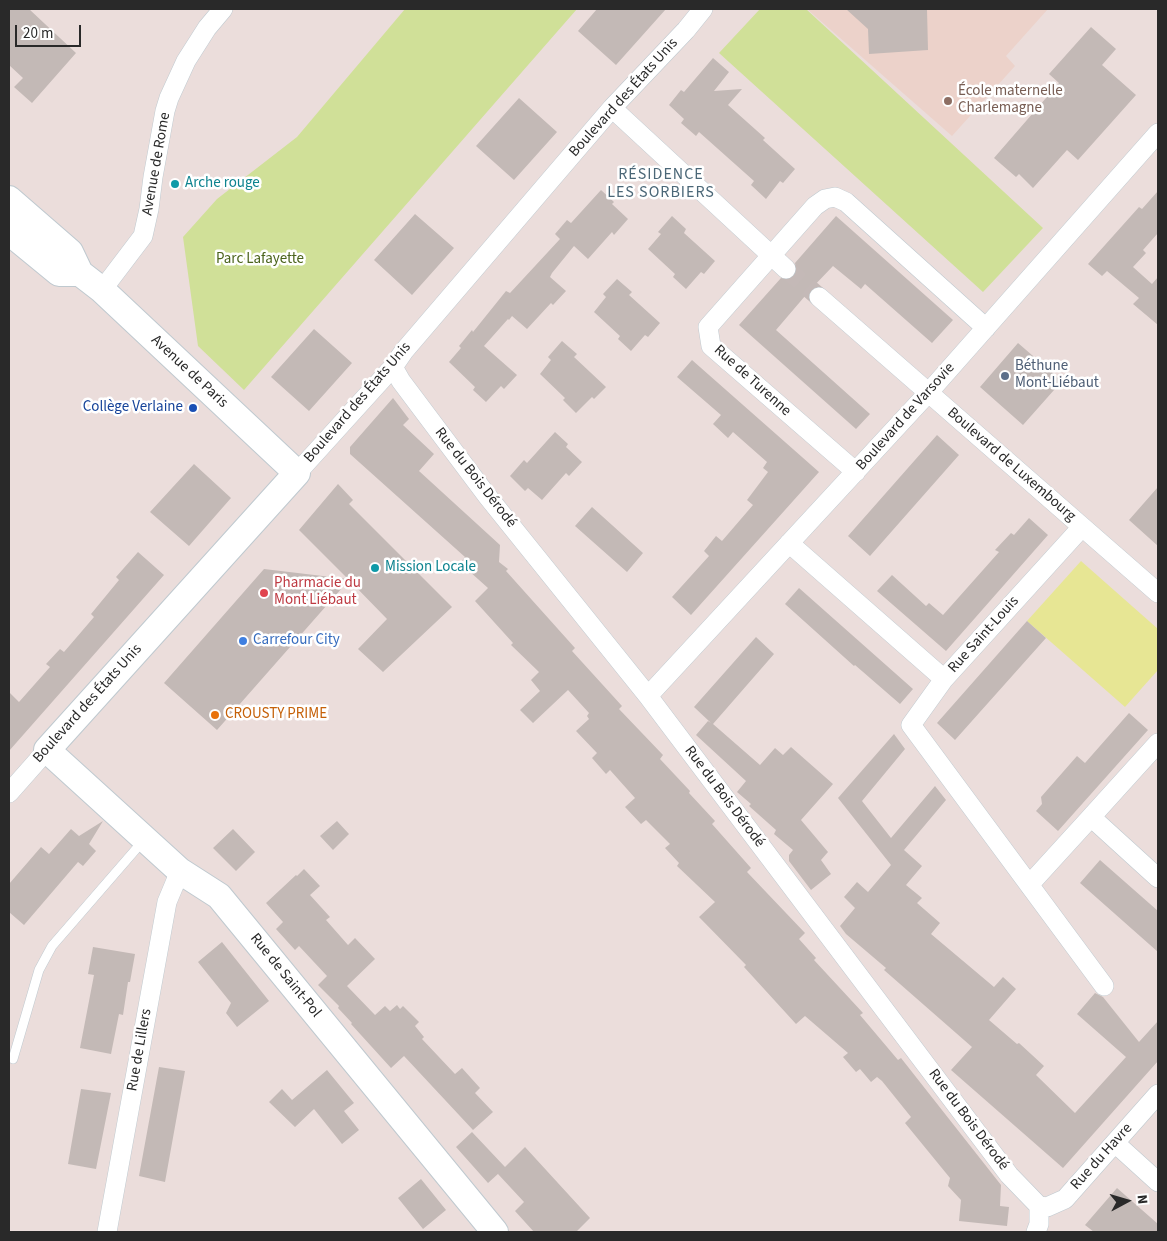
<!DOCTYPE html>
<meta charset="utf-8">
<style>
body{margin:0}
#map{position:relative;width:1167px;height:1241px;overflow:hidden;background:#ebdddb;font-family:"Source Sans 3",sans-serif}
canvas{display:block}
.frame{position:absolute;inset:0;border:10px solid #292929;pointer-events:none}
.north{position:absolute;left:1102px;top:1176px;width:50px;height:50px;-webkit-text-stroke:4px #fff;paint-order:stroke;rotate:84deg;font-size:14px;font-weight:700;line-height:20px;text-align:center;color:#292929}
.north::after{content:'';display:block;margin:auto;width:18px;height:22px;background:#292929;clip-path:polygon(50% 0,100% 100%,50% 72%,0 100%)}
.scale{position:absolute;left:15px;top:25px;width:66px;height:22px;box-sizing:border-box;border:2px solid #292929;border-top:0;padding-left:6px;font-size:15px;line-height:18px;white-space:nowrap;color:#292929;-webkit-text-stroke:4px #fff;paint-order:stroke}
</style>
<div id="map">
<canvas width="1167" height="1241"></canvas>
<div class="frame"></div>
<div class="north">N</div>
<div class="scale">20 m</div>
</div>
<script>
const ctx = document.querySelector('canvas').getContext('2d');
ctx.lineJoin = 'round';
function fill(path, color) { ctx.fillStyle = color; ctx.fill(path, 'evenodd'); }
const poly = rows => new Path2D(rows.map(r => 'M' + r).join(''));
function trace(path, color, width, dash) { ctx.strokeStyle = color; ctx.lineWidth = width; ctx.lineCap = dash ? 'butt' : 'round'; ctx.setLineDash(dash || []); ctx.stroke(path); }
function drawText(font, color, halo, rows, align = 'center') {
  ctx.font = font + ' "Source Sans 3",sans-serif'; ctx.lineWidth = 5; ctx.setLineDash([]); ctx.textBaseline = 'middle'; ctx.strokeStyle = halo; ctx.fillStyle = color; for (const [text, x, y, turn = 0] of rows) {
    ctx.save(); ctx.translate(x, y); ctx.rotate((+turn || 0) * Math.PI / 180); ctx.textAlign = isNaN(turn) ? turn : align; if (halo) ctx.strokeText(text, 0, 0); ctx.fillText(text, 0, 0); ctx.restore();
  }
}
const education = poly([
 [807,9,1048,9,1006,56,1015,66,952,136]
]);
const green = poly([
 [405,9,577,9,244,390,198,346,183,237,217,199,297,137],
 [760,9,806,9,1043,228,983,292,719,53]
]);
const pitch = poly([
 [1081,561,1158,629,1158,670,1125,707,1027,621]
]);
const building = poly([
 [9,9,29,9,76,53,32,103,14,87,23,78,9,65],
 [597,9,666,9,616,65,578,31],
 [846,9,927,9,928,50,869,54,868,29],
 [1091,27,1116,49,1102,65,1136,95,1078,160,1067,150,1033,188,1019,174,1016,177,994,158,1059,83,1049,74],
 [713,58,729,72,714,91,742,89,728,105,765,138,763,140,795,169,783,183,780,181,766,199,751,185,754,181,699,132,696,136,681,123,684,119,669,105,681,90,684,92],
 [519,98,557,132,514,180,476,146],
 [601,190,614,202,612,204,628,219,614,235,612,232,588,259,574,246,552,273,550,277,566,291,553,305,551,303,527,329,512,316,509,320,508,319,484,346,517,375,504,389,501,386,486,402,473,390,475,387,449,362,461,348,459,346,472,330,473,332,506,291,510,293,560,239,555,234,567,220,571,223],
 [1158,191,1158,233,1143,250,1146,253,1133,267,1152,284,1158,277,1158,325,1133,304,1139,298,1107,271,1102,276,1088,264,1139,207,1142,209],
 [415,214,454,248,412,295,374,260],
 [672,216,686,229,684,233,715,261,704,274,701,272,686,289,673,277,675,274,648,249,661,234,658,232],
 [836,216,953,320,932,343,865,284,861,289,833,266,811,289,776,330,870,414,856,429,739,325,781,278,789,280,795,276,797,271,795,263],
 [617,279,632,292,629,295,660,323,648,337,645,335,631,351,618,339,620,336,594,312,606,297,603,294],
 [314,329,352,363,309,411,271,377],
 [562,341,577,354,574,357,606,387,594,399,592,397,576,413,563,400,565,398,540,374,551,360,548,357],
 [1018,343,1062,381,1023,425,980,387],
 [692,360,819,472,691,615,672,597,709,556,704,551,716,536,722,541,753,505,747,500,768,472,763,468,767,462,733,432,728,438,713,424,721,415,677,377],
 [393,398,409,419,403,425,434,454,419,471,500,545,499,562,508,569,506,571,575,648,572,651,622,706,619,709,663,755,660,759,690,791,689,793,715,821,712,824,751,868,747,872,805,933,799,939,816,958,814,960,863,1013,860,1015,898,1060,901,1058,1001,1185,1000,1206,1009,1207,1007,1226,959,1221,961,1200,948,1186,950,1178,905,1123,911,1117,882,1081,877,1077,871,1082,860,1069,856,1072,843,1057,848,1053,805,1016,796,1024,744,967,746,965,699,917,715,902,677,866,679,863,665,848,670,844,646,820,641,824,625,807,635,798,610,770,606,774,592,758,597,753,576,731,589,719,587,716,589,713,568,690,533,723,520,710,540,691,531,680,539,672,511,645,513,643,475,601,488,588,460,563,465,557,350,454,350,447],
 [555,432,568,444,566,447,582,462,569,476,566,473,542,500,528,488,525,491,510,476,524,460,527,463],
 [937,435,959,455,870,556,848,536],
 [194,464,231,498,189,546,150,512],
 [338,484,353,500,349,504,452,607,383,672,358,649,387,619,349,580,217,730,164,683,264,569,348,579,299,530],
 [1158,487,1158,546,1129,520],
 [592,507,643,553,627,572,575,526],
 [1029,518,1048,535,946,651,877,591,892,575,926,606,929,603,943,615,999,552,995,550,1011,533,1014,535],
 [138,552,164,575,9,751,9,692,19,702,50,667,46,664,60,649,64,652,94,617,91,614,119,580,116,577],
 [799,588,913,689,900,704,855,665,854,666,785,604],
 [1027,621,1046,638,955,740,937,723],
 [756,637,774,654,713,724,760,765,775,748,783,755,791,747,833,784,801,820,828,852,821,860,831,874,811,890,789,861,789,855,793,850,774,834,776,830,749,806,751,804,737,792,746,781,696,735,708,721,711,723,694,707],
 [1129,713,1148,730,1058,831,1036,811,1042,804,1041,797,1077,756,1085,763],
 [894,734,905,749,862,801,891,838,935,786,946,800,904,850,922,866,906,885,922,898,917,903,940,923,931,934,994,987,1003,977,1016,989,989,1020,1017,1044,1019,1043,1044,1066,1036,1075,1075,1113,1126,1057,1077,1014,1095,993,1103,997,1139,1042,1158,1021,1158,1061,1063,1168,951,1070,972,1047,884,970,886,968,846,934,840,926,855,908,844,897,857,882,868,892,891,865,838,798],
 [103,821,89,844,96,851,83,866,78,862,24,925,9,912,9,884,41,847,49,854,71,829,79,836],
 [337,821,349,834,333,850,320,836],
 [233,829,255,852,236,871,213,848],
 [1100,860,1158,911,1158,952,1080,883],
 [304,869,320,886,310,895,330,917,326,920,348,945,355,938,375,959,347,986,375,1015,385,1006,390,1011,397,1005,400,1009,403,1006,419,1022,415,1026,424,1037,422,1039,455,1074,462,1068,480,1088,475,1093,493,1112,473,1130,404,1056,391,1068,351,1024,352,1023,338,1008,339,1006,318,985,327,976,299,946,295,950,276,929,283,922,266,903,296,875,297,876],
 [222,942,269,1001,237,1027,226,1013,231,1003,198,962],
 [93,947,135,954,130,982,128,982,123,1015,119,1014,111,1054,80,1048,94,975,88,974],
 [159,1067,185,1071,165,1182,139,1176],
 [327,1070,354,1103,344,1111,359,1130,342,1144,314,1109,295,1127,269,1102,282,1089,292,1100],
 [81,1089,111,1093,96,1169,68,1164],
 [472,1132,505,1167,525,1147,590,1218,576,1232,534,1232,515,1211,524,1202,498,1174,499,1173,488,1183,456,1147],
 [421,1179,446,1210,423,1229,398,1198],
 [1117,1188,1158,1224,1158,1232,1094,1232,1085,1225]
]);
const streetTunnel = poly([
 [786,269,819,297]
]);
const lane = poly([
 [9,216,21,227],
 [13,1059,39,970,52,946,143,841]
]);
const street = poly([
 [612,108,786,269],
 [102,290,143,236,149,209,153,177,165,111,169,98,186,61,207,28,223,9],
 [819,297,1158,593],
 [393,367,401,381,488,497,648,696,1009,1175,1039,1206,1039,1224,1036,1232],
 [856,472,711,346,708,327,815,206,825,199,835,197,846,202,986,328],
 [297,473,393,367,404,351,612,108,686,30,703,9],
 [789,543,944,679,1082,527],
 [944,679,911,725,1104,986],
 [648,696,929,392,1158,133],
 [1158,743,1091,817,1158,878],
 [9,793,47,750],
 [1029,885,1091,817],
 [1115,1143,1158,1182],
 [1039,1206,1047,1207,1065,1199,1158,1094],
 [107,1232,167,902,180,871]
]);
const secondary = poly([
 [9,199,70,252,80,273,102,290,297,473,47,750,180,871,219,896,495,1232],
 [9,232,59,273,80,273]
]);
const markers = [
 [948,101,5,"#8d6e63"],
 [175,184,5,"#0f9aa8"],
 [1005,376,5,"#5c6f8a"],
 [193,408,5,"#1a4fb4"],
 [375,568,5,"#0f9aa8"],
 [264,593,5,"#e0444e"],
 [243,641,5,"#3f7fe0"],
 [215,715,5,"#e8710a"]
];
const educationNames = [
 ["École maternelle",958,92],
 ["Charlemagne",958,109]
];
const streetNames = [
 ["Boulevard des États Unis",624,98,-48],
 ["Avenue de Rome",157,164,-80],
 ["Avenue de Paris",189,372,43],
 ["Rue de Turenne",752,381,42],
 ["Boulevard des États Unis",358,403,-49],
 ["Boulevard de Varsovie",906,417,-48],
 ["Boulevard de Luxembourg",1011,465,41],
 ["Rue du Bois Dérodé",475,478,52],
 ["Rue Saint-Louis",984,635,-48],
 ["Boulevard des États Unis",88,704,-48],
 ["Rue du Bois Dérodé",724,797,53],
 ["Rue de Saint-Pol",285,976,51],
 ["Rue de Lillers",140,1050,-80],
 ["Rue du Bois Dérodé",968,1120,53],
 ["Rue du Havre",1102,1157,-48]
];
const cultureNames = [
 ["Arche rouge",185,184],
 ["Mission Locale",385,568]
];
const parkNames = [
 ["Parc Lafayette",260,260]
];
const serviceNames = [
 ["Béthune",1015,367],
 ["Mont-Liébaut",1015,384]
];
const transitNames = [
 ["Collège Verlaine",183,408]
];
const healthNames = [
 ["Pharmacie du",274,584],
 ["Mont Liébaut",274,601]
];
const shopNames = [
 ["Carrefour City",253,641]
];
const foodNames = [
 ["CROUSTY PRIME",225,715]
];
const neighbourhoodNames = [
 ["RÉSIDENCE",661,175],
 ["LES SORBIERS",661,193]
];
fill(education, '#ecd2ca');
fill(green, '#d0e098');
fill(pitch, '#e7e694');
fill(building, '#c3b9b6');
trace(streetTunnel, '#c4b9b7', 19, [19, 9]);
trace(lane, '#bfc9cf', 10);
trace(street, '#bfc9cf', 20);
trace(secondary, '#bfc9cf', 28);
trace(lane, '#fff', 9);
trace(street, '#fff', 19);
trace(secondary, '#fff', 26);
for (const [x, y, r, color] of markers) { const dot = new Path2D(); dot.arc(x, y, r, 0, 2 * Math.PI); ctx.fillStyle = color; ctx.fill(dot); trace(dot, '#fff', 2); }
drawText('15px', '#785e54', '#fff', educationNames, 'left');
drawText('15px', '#292929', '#fff', streetNames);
drawText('15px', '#0d838f', '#fff', cultureNames, 'left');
drawText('15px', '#4a631c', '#fff', parkNames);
drawText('15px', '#4e5e75', '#fff', serviceNames, 'left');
drawText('15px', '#164399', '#fff', transitNames, 'right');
drawText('15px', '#be3a42', '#fff', healthNames, 'left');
drawText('15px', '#366cbe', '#fff', shopNames, 'left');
drawText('15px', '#c56008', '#fff', foodNames, 'left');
ctx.letterSpacing = '1px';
drawText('16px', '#4b6777', '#fff', neighbourhoodNames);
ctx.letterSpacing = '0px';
</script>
